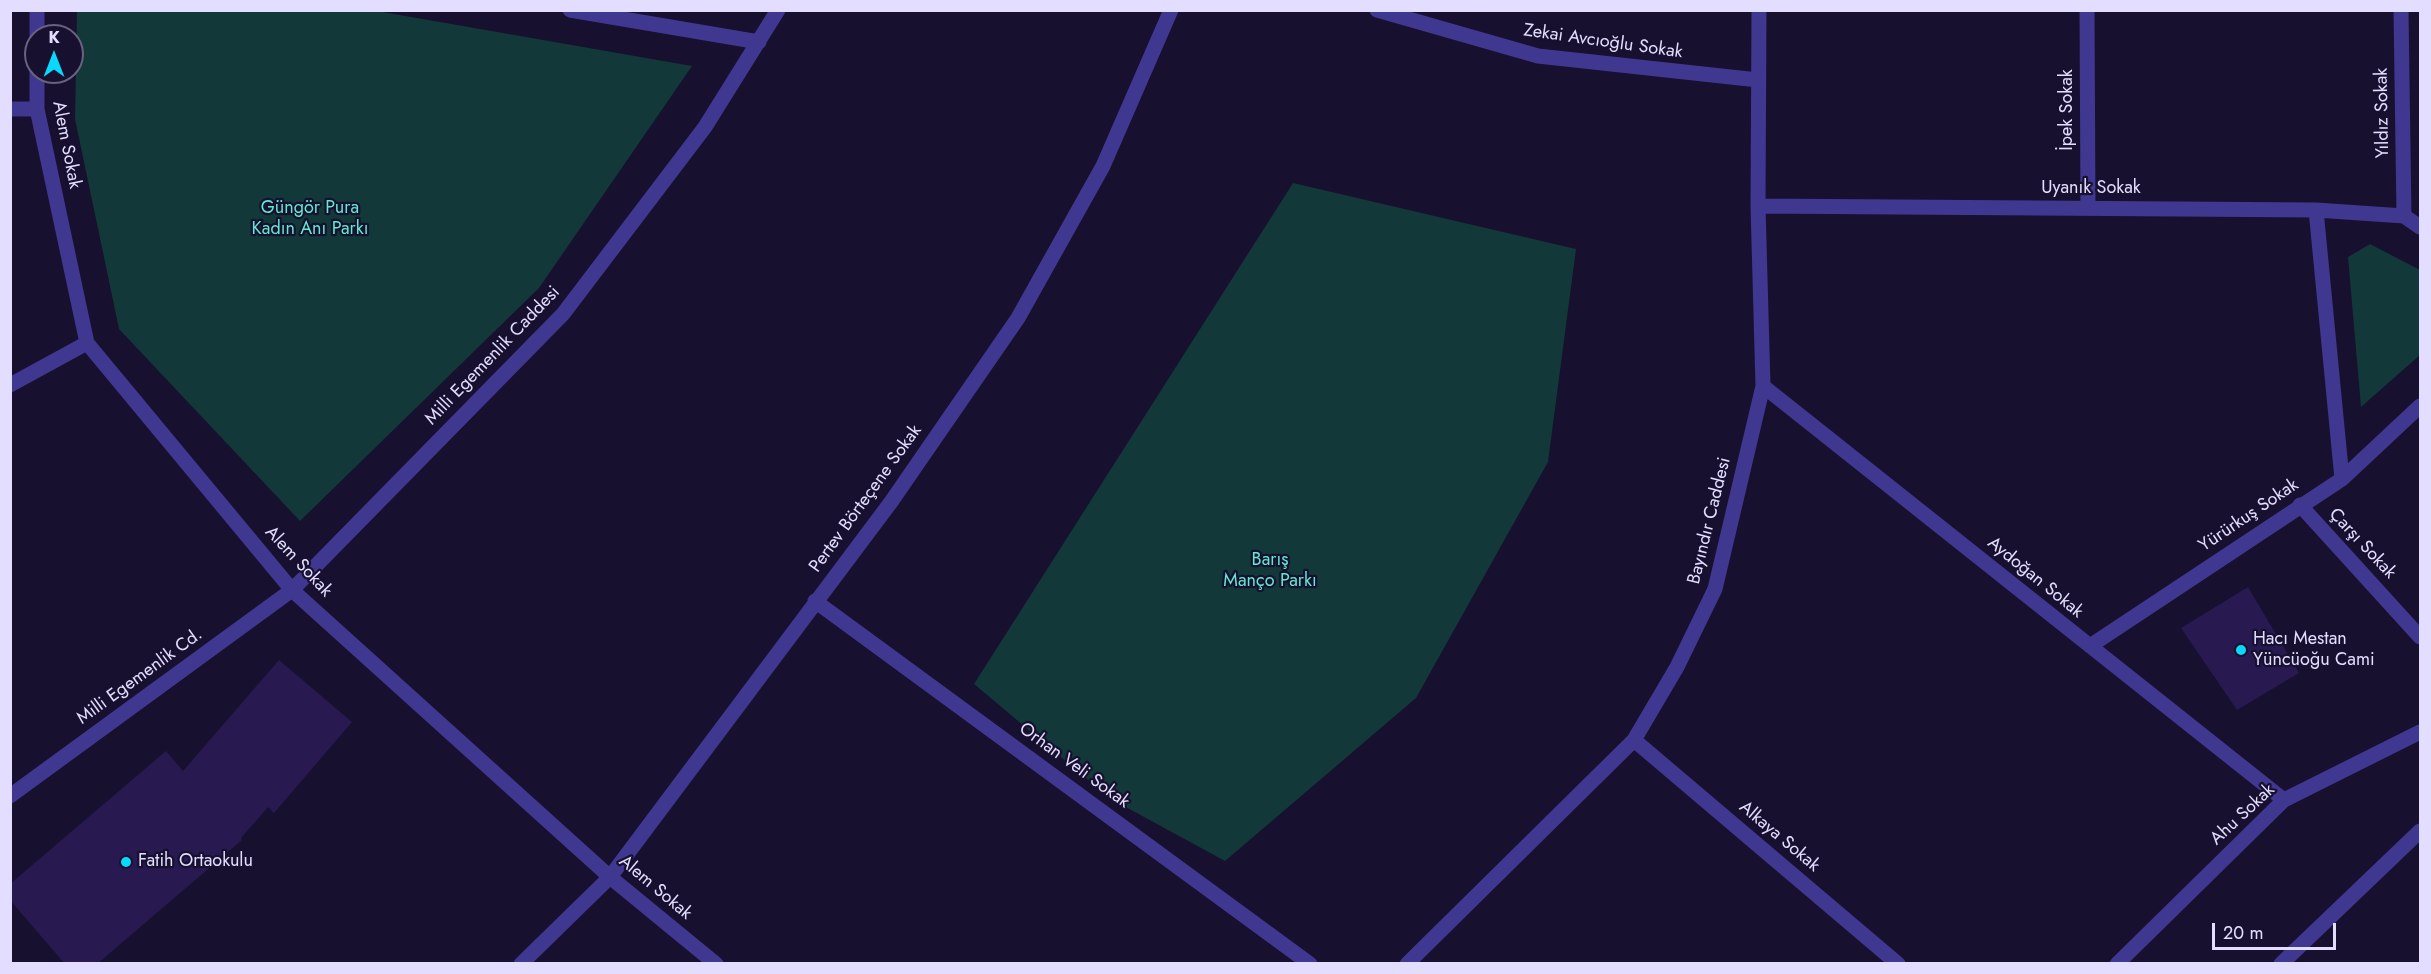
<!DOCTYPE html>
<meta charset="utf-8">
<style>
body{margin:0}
#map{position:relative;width:2431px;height:974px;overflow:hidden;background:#17102f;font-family:Jost,sans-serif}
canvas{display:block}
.frame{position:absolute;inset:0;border:12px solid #e3ddff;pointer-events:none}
.north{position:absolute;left:24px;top:24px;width:60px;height:60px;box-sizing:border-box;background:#17102f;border:2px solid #696282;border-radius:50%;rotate:0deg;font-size:16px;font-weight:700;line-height:24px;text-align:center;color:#e3ddff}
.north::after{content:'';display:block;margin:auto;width:21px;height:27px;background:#09d8ff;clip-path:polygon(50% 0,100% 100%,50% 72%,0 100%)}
.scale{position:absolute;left:2212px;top:923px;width:124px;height:27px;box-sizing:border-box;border:3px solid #e3ddff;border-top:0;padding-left:8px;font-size:18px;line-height:21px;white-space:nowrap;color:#e3ddff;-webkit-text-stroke:4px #17102f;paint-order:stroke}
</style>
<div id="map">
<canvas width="2431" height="974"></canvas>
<div class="frame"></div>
<div class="north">K</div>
<div class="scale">20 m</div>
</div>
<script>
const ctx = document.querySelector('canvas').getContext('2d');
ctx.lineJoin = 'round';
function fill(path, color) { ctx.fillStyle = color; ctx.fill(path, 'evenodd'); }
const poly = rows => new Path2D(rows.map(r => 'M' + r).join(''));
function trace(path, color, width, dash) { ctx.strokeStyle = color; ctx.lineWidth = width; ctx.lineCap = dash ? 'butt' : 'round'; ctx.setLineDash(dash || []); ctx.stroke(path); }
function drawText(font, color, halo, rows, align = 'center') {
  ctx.font = font + ' Jost,sans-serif'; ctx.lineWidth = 4.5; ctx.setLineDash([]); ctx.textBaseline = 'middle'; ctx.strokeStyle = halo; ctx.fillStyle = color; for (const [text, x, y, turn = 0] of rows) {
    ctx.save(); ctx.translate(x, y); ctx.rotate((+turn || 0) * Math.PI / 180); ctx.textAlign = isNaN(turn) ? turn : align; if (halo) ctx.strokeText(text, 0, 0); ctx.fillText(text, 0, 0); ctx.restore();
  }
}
const green = poly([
 [77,11,377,11,692,66,539,288,300,521,119,329,75,119],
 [1293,183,1576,249,1548,462,1416,698,1225,861,1111,799,974,684],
 [2370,244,2420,270,2420,355,2361,407,2348,257]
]);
const building = poly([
 [2248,587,2299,673,2237,710,2181,628],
 [279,660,352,722,274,813,268,807,241,838,242,840,97,964,65,964,10,900,10,884,166,751,183,771]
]);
const minor = poly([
 [37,10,37,36],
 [570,10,759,42],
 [1377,10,1538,56,1758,80],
 [2087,10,2088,208],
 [2401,10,2404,216],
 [37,72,37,109,87,343,292,590,610,877,716,964],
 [10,109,37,109],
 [1758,206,2316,210,2404,216,2420,227],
 [2316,210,2342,479],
 [10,385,87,343],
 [1763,386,2284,800],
 [2300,505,2420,637],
 [815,601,1310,964],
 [2090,646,2342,479,2420,406],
 [1634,740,1898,964],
 [10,796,292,590,563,314,705,127,778,10],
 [521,964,610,877,891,502,1018,318,1103,166,1171,10],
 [1407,964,1634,740,1677,667,1715,589,1763,386,1758,206,1759,10],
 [2117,964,2284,800,2420,732],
 [2281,964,2420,831]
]);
const markers = [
 [2241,650,6,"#09d8ff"],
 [126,862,6,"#09d8ff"]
];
const streetNames = [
 ["Zekai Avcıoğlu Sokak",1603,42,8],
 ["İpek Sokak",2068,110,-90],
 ["Yıldız Sokak",2383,113,-91],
 ["Alem Sokak",66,145,79],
 ["Uyanık Sokak",2091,189],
 ["Milli Egemenlik Caddesi",493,356,-46],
 ["Pertev Börteçene Sokak",866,499,-54],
 ["Yürürkuş Sokak",2249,516,-34],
 ["Bayındır Caddesi",1710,521,-76],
 ["Çarşı Sokak",2362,544,47],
 ["Alem Sokak",298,562,47],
 ["Aydoğan Sokak",2035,578,39],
 ["Milli Egemenlik Cd.",140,677,-36],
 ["Orhan Veli Sokak",1074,766,36],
 ["Ahu Sokak",2243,815,-43],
 ["Alkaya Sokak",1779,837,40],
 ["Alem Sokak",655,888,40]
];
const parkNames = [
 ["Güngör Pura",310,209],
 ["Kadın Anı Parkı",310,230],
 ["Barış",1270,561],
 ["Manço Parkı",1270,582]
];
const poiNames = [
 ["Hacı Mestan",2253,640],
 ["Yüncüoğu Cami",2253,661],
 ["Fatih Ortaokulu",138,862]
];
fill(green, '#123839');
fill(building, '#281a51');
trace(minor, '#403791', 15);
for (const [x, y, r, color] of markers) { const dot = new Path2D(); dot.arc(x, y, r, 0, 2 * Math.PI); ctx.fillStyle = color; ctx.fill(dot); trace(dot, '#17102f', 2); }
drawText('18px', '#e3ddff', '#17102f', streetNames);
drawText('18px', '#5eebd0', '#17102f', parkNames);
drawText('18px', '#e3ddff', '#17102f', poiNames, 'left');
</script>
